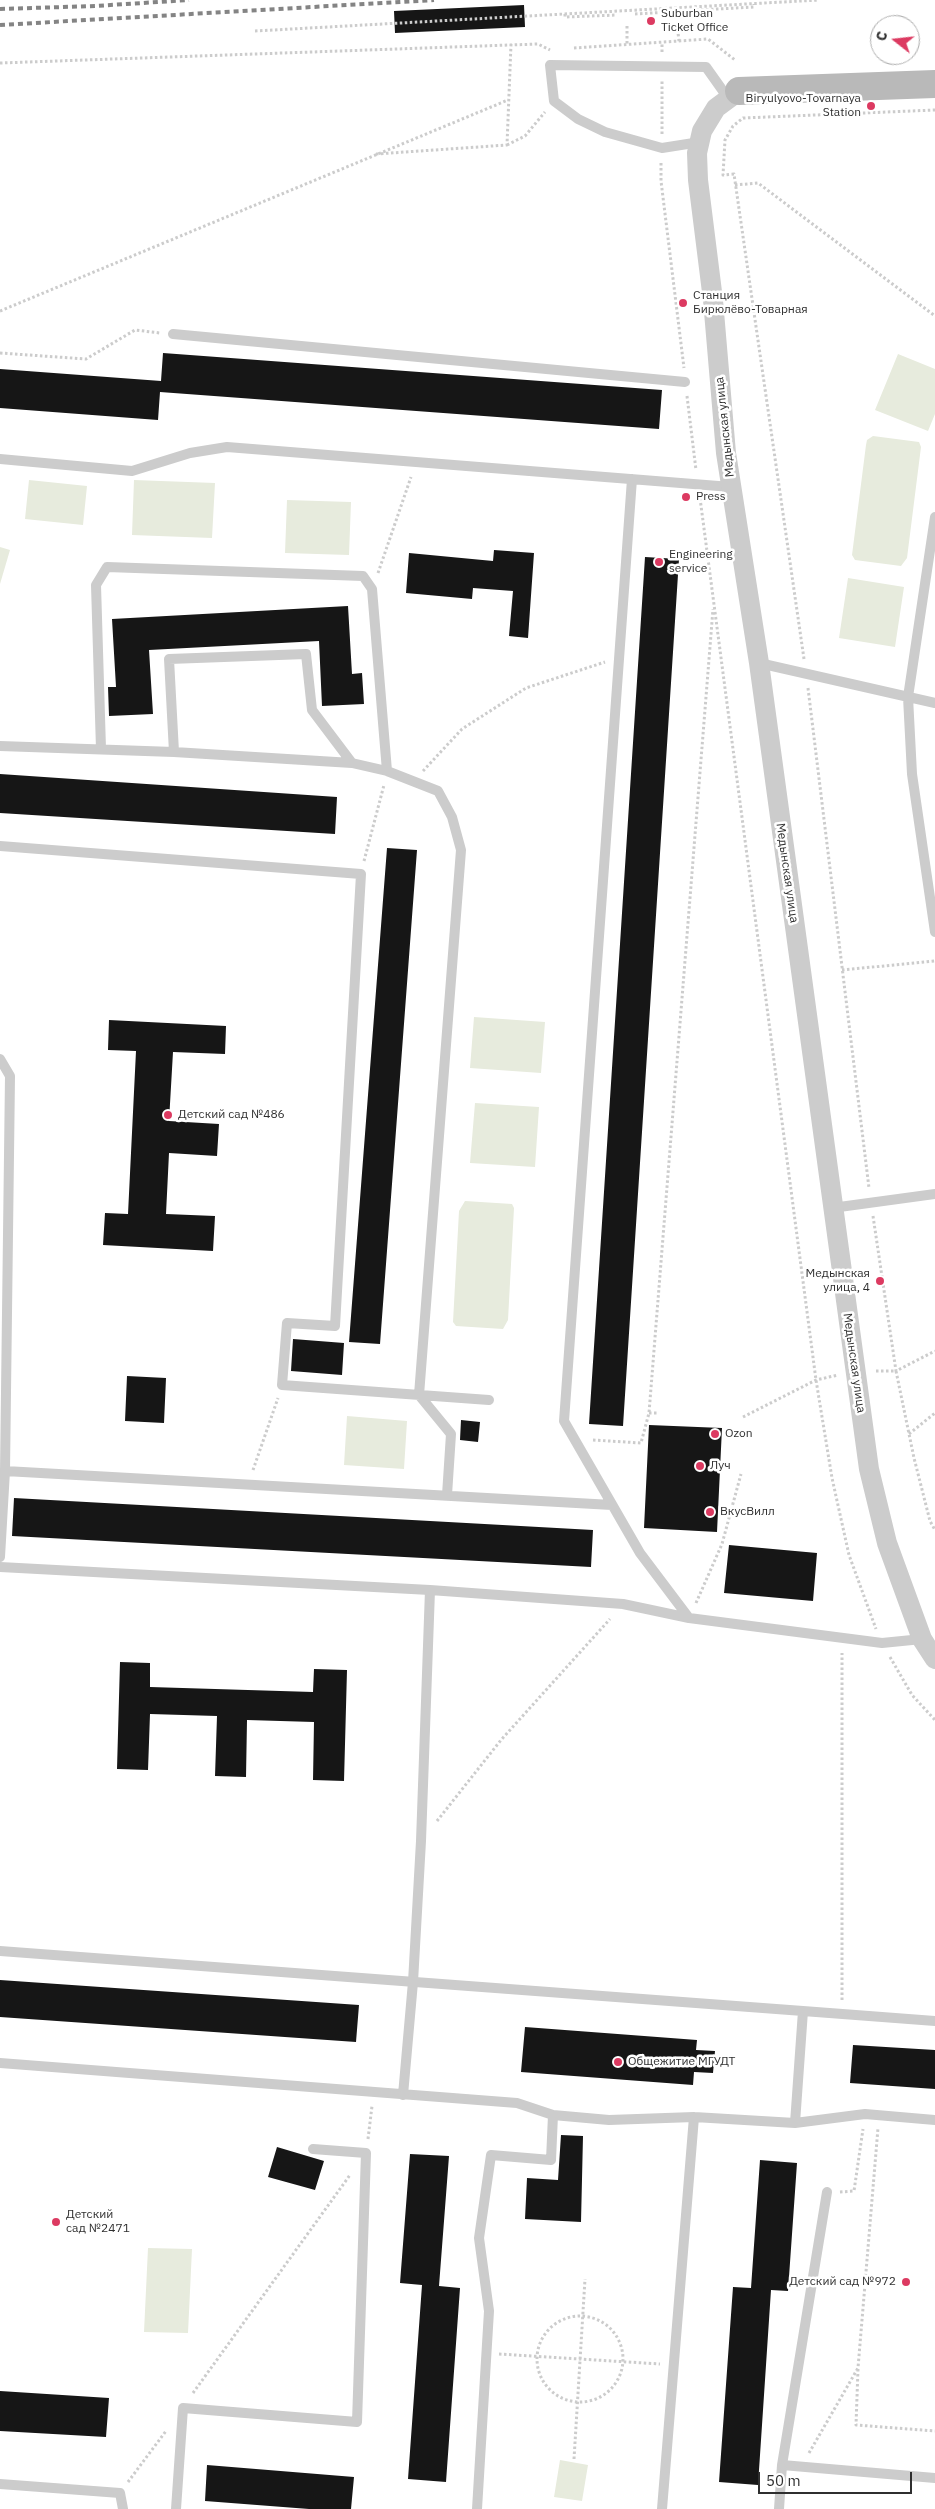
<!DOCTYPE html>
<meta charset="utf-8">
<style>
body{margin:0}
#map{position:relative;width:935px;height:2509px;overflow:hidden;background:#fff;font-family:"IBM Plex Sans",sans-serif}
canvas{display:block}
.north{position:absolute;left:870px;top:15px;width:50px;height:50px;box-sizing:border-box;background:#fff;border:1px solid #acacac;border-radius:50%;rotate:286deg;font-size:14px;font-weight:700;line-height:20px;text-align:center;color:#2f2f2f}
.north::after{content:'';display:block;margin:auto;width:18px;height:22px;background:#dc3a61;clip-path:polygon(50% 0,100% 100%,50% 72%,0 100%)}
.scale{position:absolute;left:758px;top:2472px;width:154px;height:22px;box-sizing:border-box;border:2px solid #2f2f2f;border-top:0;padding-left:6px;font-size:15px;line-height:18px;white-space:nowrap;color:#2f2f2f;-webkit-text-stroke:4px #fff;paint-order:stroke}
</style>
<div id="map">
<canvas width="935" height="2509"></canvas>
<div class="north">С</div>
<div class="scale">50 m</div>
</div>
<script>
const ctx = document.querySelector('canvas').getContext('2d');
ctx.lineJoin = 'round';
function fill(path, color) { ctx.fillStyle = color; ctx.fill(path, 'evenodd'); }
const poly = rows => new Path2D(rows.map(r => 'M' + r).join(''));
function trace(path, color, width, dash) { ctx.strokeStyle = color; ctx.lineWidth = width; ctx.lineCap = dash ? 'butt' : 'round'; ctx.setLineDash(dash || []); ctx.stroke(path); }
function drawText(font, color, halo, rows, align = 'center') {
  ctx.font = font + ' "IBM Plex Sans",sans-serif'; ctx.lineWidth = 5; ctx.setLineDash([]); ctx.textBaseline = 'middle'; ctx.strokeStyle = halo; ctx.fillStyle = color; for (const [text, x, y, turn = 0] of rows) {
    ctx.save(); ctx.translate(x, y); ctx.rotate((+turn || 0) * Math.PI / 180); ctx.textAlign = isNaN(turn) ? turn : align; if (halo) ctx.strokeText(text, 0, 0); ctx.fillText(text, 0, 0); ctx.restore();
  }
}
const green = poly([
 [898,354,935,369,935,414,928,431,875,410],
 [873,436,919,442,921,447,907,558,901,566,855,560,852,555,866,445,867,440],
 [29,480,87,486,83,525,25,519],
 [134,480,215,483,212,538,132,535],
 [287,500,351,502,349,555,285,553],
 [0,547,10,550,0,584],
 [848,578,904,587,895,647,839,638],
 [474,1017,545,1022,541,1073,470,1068],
 [475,1103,539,1107,535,1167,470,1163],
 [465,1201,512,1204,514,1208,508,1320,503,1329,456,1326,453,1322,459,1211],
 [347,1416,407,1421,404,1469,344,1465],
 [148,2248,192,2249,188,2333,144,2332],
 [560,2460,588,2465,582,2501,554,2497]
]);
const building = poly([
 [524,5,525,27,395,33,394,11],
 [163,353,662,390,659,429,160,392,158,420,0,408,0,369,161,381],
 [494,550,534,553,528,638,509,636,513,591,473,588,472,599,406,593,409,553,493,561],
 [645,557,679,559,623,1426,589,1424],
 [348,606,352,674,362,673,364,704,322,706,319,641,149,650,153,714,109,716,108,687,116,687,112,619],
 [0,774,337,797,335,834,0,813],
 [387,848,417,850,380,1344,349,1342],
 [109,1020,226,1026,225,1054,173,1052,169,1121,219,1124,217,1156,169,1153,166,1214,215,1216,213,1251,103,1245,105,1213,128,1214,136,1051,108,1050],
 [293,1339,344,1343,342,1375,291,1371],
 [127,1376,166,1378,164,1423,125,1421],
 [461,1420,480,1422,478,1442,460,1440],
 [649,1425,722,1428,717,1532,644,1528],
 [14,1498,593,1530,591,1567,12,1536],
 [729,1545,817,1553,813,1601,724,1593],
 [120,1662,150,1663,150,1687,313,1692,314,1669,347,1670,344,1781,313,1780,314,1722,247,1720,246,1777,215,1776,217,1716,150,1714,148,1770,117,1769],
 [0,1980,359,2005,356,2042,0,2017],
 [525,2027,697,2040,696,2050,715,2051,713,2073,694,2072,693,2085,521,2072],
 [853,2045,935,2050,935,2089,850,2083],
 [561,2135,583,2136,581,2222,525,2219,527,2178,558,2180],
 [277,2147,324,2161,315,2190,268,2177],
 [410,2154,449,2156,439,2286,460,2288,446,2482,408,2479,422,2285,400,2283],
 [760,2160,797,2163,788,2291,771,2290,758,2485,719,2482,733,2287,751,2288],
 [0,2391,109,2398,106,2437,0,2431],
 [207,2465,354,2477,351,2509,309,2509,205,2501]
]);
const path = poly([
 [681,11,754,7,754,4],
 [565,14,565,17,617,15],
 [635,14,668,12],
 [677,24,679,41],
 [627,26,627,44],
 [255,31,819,0],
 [574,48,708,39,735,60],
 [662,52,662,42],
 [0,63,538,44,550,50],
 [662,134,662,80],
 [507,145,525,136,545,112],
 [376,154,507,145,511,44],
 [661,163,661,181,684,368],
 [735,185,758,183,935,316],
 [0,311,508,100],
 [0,353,86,359,135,330,160,333],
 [687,396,696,470],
 [700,498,816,1380,832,1478,849,1555,876,1629],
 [378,573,411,477],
 [804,659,734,174,723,175,725,140,733,126,743,118,935,110],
 [808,688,869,1188],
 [423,771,462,729,526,688,605,662],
 [364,861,384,785],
 [842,970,935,961],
 [873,1216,896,1371,935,1351],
 [876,1371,896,1371,914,1458,930,1521,935,1530],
 [649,1413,657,1413],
 [743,1417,816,1380,838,1375],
 [909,1434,935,1413],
 [593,1440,641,1443,649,1413,713,609],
 [253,1470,278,1398],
 [696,1603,722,1544,741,1474],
 [890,1657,912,1695,935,1720],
 [437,1821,501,1740,610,1619],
 [842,2000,842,1653],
 [368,2139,372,2106],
 [840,2192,854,2191,863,2129],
 '537 2359a43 43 0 1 1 86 0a43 43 0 1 1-86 0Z',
 [499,2354,660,2364],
 [858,2369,856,2425,935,2431],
 [193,2393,350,2175],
 [809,2453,858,2368,878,2128],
 [574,2459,585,2279],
 [128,2482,166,2431]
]);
const lane = poly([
 [700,142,662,148,605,132,578,119,554,101,550,65,706,67,728,98],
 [173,334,685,382],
 [0,459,132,471,190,453,227,447,731,487],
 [632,479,564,1421,640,1553,689,1618],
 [935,517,908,697,912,774,935,932],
 [759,663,935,703],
 [0,746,174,752,352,763,387,771,438,791,452,817,461,850,419,1395,451,1434,447,1495],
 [101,749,96,585,107,567,363,576,372,589,387,771],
 [174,752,169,659,306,654,312,710,352,763],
 [0,846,361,874,335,1326,287,1323,282,1385,489,1400],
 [0,1059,10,1076,5,1471,0,1474],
 [832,1208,935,1194],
 [0,1557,5,1471,612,1505],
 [0,1567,430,1590],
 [0,1951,803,2011],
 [0,2063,517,2103,553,2115,609,2120,694,2117,795,2123,865,2114,935,2120],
 [403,2095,413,1982,421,1841,430,1590,623,1604,689,1618,882,1643,922,1639],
 [795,2123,803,2011,935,2021],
 [782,2465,827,2192],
 [0,2484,120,2493,123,2509],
 [176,2509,183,2408,357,2422,366,2153,313,2149],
 [477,2509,489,2311,479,2238,491,2155,551,2160,553,2115],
 [662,2509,694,2117],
 [779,2509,782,2465,935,2478]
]);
const street = poly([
 [739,91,716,108,702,131,697,153,698,180,713,300,726,453,759,663,869,1469,887,1543,922,1639,935,1659]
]);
const secondary = poly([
 [739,91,935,84]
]);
const rail = poly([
 [0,9,95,6,189,0],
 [0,25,434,0]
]);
const markers = [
 [651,21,5,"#dc3a61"],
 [871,106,5,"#dc3a61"],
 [683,303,5,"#dc3a61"],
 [686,497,5,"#dc3a61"],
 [659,562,5,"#dc3a61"],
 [168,1115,5,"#dc3a61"],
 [880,1281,5,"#dc3a61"],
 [715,1434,5,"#dc3a61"],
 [700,1466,5,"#dc3a61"],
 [710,1512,5,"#dc3a61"],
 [618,2062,5,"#dc3a61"],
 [56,2222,5,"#dc3a61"],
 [906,2282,5,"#dc3a61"]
];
const poiNames = [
 ["Suburban",661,14],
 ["Ticket Office",661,28],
 ["Biryulyovo-Tovarnaya",861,99,"right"],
 ["Station",861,113,"right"],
 ["Станция",693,296],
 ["Бирюлёво-Товарная",693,310],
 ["Press",696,497],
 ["Engineering",669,555],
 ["service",669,569],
 ["Детский сад №486",178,1115],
 ["Медынская",870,1274,"right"],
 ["улица, 4",870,1288,"right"],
 ["Ozon",725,1434],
 ["Луч",710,1466],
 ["ВкусВилл",720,1512],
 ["Общежитие МГУДТ",628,2062],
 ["Детский",66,2215],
 ["сад №2471",66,2229],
 ["Детский сад №972",896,2282,"right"]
];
const streetNames = [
 ["Медынская улица",725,427,-96],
 ["Медынская улица",787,873,82],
 ["Медынская улица",854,1363,82]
];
fill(green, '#e7ebdd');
fill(building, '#161616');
trace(path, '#ccc', 3, [2.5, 2.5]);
trace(lane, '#ccc', 10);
trace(street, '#ccc', 20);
trace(secondary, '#b9b9b9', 28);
trace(rail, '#848484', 4, [5, 4]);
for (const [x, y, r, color] of markers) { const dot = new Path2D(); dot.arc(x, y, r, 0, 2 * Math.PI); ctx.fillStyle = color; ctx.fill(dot); trace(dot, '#fff', 2); }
drawText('12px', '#2f2f2f', '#fff', poiNames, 'left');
drawText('12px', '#2f2f2f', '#fff', streetNames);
</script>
